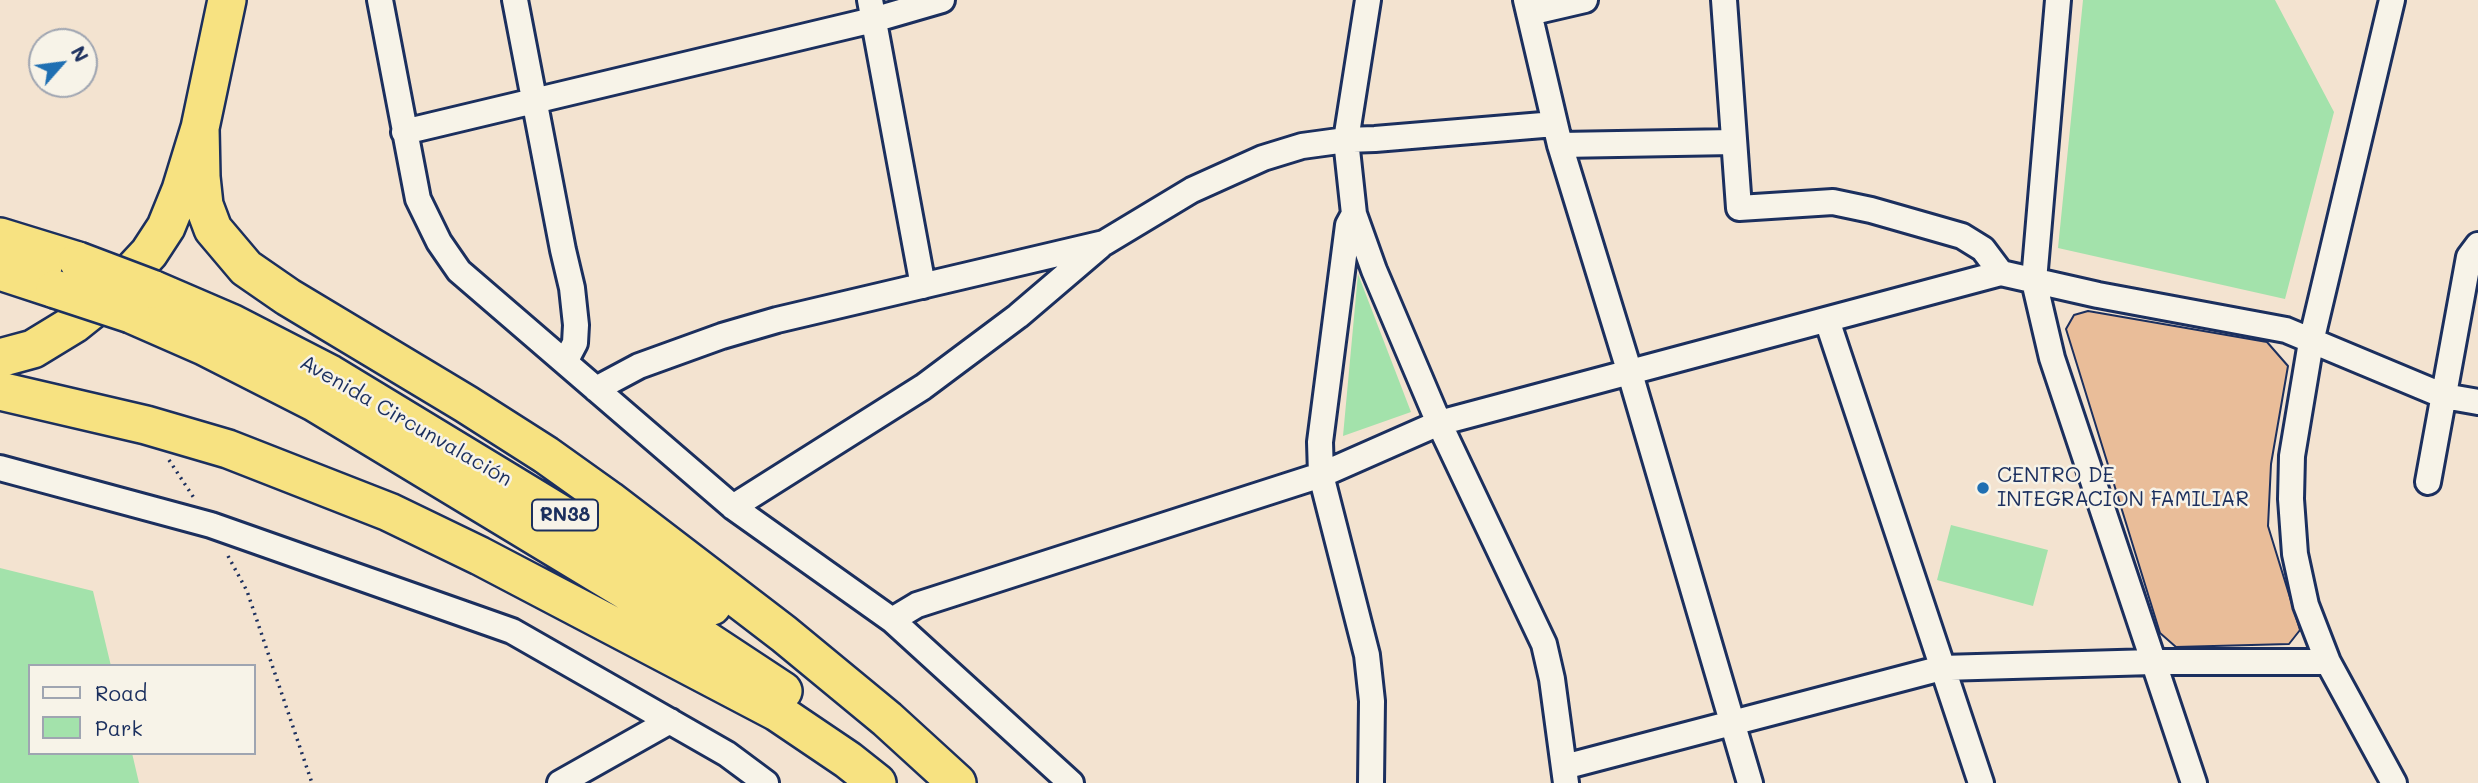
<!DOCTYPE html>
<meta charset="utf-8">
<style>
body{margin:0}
#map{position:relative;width:2478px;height:783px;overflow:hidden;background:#f3e3d0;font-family:Mali,sans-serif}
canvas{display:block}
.legend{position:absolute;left:28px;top:664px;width:228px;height:91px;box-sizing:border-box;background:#f7f3e8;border:2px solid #9fa5b1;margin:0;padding:9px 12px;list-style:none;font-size:21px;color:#1b2f5e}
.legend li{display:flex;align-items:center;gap:14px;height:35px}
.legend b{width:35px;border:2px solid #9fa5b1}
.north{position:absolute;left:28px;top:28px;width:70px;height:70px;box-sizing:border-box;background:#f7f3e8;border:2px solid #9fa5b1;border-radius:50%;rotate:62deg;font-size:19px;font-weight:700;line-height:28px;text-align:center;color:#1b2f5e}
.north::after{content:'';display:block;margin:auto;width:24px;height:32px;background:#1f6fb2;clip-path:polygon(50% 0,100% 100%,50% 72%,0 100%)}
</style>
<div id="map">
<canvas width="2478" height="783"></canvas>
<ul class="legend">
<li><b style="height:9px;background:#f7f3e8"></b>Road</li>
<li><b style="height:19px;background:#a3e2ab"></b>Park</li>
</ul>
<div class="north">N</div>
</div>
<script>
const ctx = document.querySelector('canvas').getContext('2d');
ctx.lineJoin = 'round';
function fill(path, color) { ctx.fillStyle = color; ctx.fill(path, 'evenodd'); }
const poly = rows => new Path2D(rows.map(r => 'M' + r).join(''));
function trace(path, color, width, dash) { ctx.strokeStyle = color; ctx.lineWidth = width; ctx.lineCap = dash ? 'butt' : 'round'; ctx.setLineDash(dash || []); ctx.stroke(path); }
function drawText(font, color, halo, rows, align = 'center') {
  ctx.font = font + ' Mali,sans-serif'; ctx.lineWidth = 5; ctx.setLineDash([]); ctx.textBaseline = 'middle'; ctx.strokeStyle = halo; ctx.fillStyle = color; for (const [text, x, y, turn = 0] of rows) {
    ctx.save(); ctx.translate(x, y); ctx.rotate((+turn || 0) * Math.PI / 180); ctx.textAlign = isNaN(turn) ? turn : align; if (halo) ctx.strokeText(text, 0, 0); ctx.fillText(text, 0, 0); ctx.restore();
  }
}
const green = poly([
 [2083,0,2275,0,2334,112,2285,299,2058,248],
 [1358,274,1411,412,1343,436],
 [1951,525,2048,550,2033,606,1937,580],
 [0,568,93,591,111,666,30,666,30,753,132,753,139,783,0,783]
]);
const building = poly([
 [2088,311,2267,342,2288,366,2271,464,2268,526,2300,630,2289,644,2176,647,2160,633,2066,329,2074,315,2088,311]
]);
const path = poly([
 [169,460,194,498],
 [228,556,247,591,312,783]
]);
const minor = poly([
 [380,0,418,199,439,242,459,271,733,507,892,620,917,605,1321,475,1439,423,2001,273,2098,295,2286,330,2444,396,2478,402],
 [515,0,563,250,572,288,576,325,575,343,565,362],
 [870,0,923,286],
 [1368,0,1346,140,1354,214,1374,270,1439,423,1544,644,1552,679,1566,783],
 [1526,0,1560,145,1629,370,1750,783],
 [1724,0,1739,208,1833,202,1871,210,1962,236,1983,249,2001,273],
 [2058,0,2034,281,2052,358,2194,783],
 [2392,0,2311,342,2292,456,2291,499,2295,554,2306,605,2328,662,2394,783],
 [1529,13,1585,0],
 [404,132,873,20,942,0],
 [1560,145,1734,142],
 [1354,214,1348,225,1320,442,1321,475,1367,655,1372,701,1371,783],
 [1827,320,1981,783],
 [596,389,639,366,722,336,777,320,1104,243,1192,190,1263,158,1302,146,1346,140,1375,139,1555,124],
 [0,468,211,525,512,631,727,754,766,783],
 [2428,482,2469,257,2478,245],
 [733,507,923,387,1018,316,1100,246],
 [892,620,1071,783],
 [1564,767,1942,668,2153,662,2328,662],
 [560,783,670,721]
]);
const highway = poly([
 [200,128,201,177,204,205,213,229,246,268,288,297,466,404,546,455,609,500,784,634,887,719,957,783],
 [0,237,78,261],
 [0,271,55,289],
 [152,289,231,323,330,374,712,606],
 [131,314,204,346,314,402,686,627,783,691],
 [0,358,33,349,74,324,109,296,149,253,166,227,181,190,200,128,227,0],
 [0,391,146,425,228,449,389,512,480,556,777,712,848,760,877,783]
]);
const highwayBridge = poly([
 [78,261,152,289],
 [55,289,131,314]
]);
const markers = [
 [1983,488,7,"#1f6fb2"]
];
const shields = [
 [565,515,66]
];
const shieldNames = [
 ["RN38",565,515]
];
const streetNames = [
 ["Avenida Circunvalación",406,421,30]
];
const poiNames = [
 ["CENTRO DE",1997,476],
 ["INTEGRACION FAMILIAR",1997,500]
];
fill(green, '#a3e2ab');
fill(building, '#e9bd99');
trace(building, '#1b2f5e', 2);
trace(minor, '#1b2f5e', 30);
trace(highway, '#1b2f5e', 42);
trace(path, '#1b2f5e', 3.5, [2, 5]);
trace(minor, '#f7f3e8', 24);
trace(highway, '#f7e281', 37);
trace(highwayBridge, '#1b2f5e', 42, []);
trace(highwayBridge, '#f7e281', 37);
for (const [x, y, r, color] of markers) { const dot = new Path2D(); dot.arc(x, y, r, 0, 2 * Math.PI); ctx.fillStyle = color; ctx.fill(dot); trace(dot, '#f7f3e8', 2.5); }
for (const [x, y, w] of shields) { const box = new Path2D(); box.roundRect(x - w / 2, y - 15.5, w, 31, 5); ctx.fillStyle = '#f7f3e8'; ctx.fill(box); trace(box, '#1b2f5e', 2); }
drawText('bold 19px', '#1b2f5e', null, shieldNames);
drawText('21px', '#1b2f5e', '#f7f3e8', streetNames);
drawText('21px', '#1b2f5e', '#f7f3e8', poiNames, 'left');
</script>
